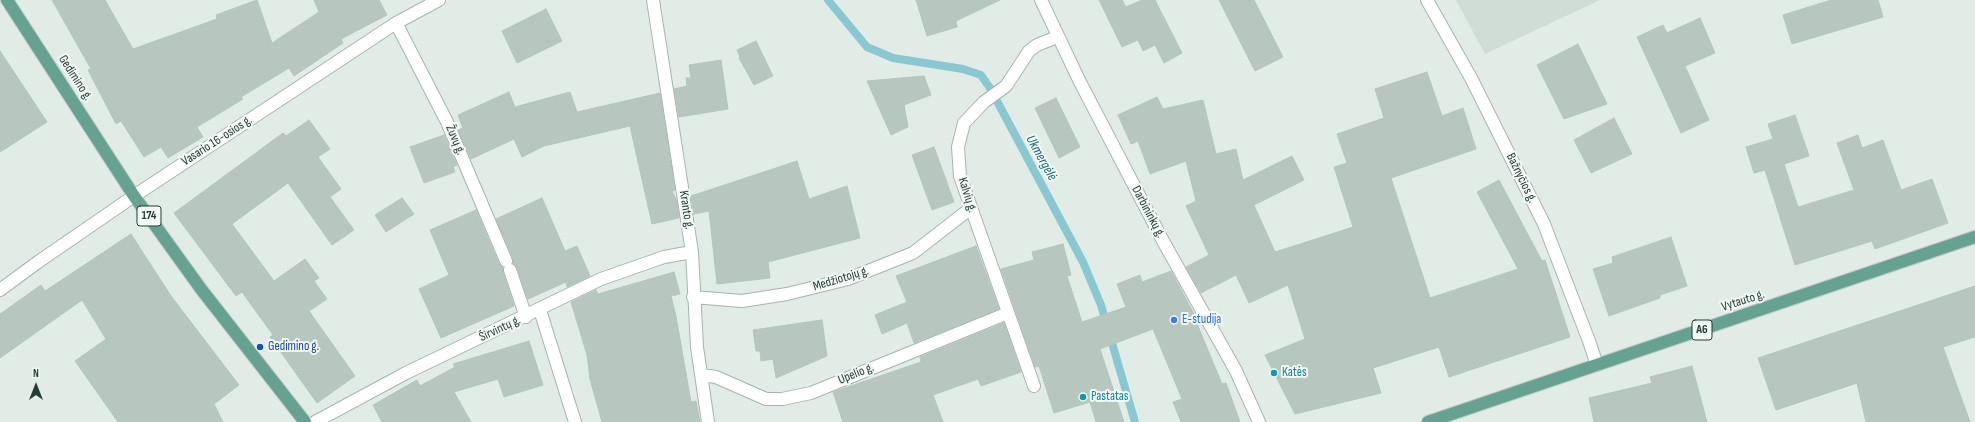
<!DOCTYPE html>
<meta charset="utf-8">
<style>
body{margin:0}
#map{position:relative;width:1975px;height:422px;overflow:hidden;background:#e2ece7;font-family:"Sofia Sans Condensed",sans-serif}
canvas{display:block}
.north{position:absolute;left:16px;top:366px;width:40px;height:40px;-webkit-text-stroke:3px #f2f8f5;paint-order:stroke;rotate:0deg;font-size:11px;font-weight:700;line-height:16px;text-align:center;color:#223d35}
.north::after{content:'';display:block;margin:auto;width:14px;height:18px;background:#223d35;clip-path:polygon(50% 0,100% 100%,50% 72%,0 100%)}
</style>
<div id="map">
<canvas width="1975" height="422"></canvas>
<div class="north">N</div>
</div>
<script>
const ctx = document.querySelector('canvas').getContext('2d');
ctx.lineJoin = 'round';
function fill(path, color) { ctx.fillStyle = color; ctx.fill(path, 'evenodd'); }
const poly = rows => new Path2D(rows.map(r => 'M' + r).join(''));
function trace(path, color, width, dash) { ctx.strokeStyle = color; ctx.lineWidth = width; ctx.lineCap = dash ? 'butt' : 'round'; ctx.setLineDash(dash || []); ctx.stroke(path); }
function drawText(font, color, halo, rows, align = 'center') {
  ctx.font = font + ' "Sofia Sans Condensed",sans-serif'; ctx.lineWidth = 4; ctx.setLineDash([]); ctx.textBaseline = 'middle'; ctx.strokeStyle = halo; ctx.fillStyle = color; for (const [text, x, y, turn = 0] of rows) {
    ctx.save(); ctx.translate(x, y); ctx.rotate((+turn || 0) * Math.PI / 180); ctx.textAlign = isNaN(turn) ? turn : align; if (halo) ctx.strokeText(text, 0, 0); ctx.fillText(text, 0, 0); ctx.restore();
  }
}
const built = poly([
 [1456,0,1600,0,1485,54]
]);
const stream = poly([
 [828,0,867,47,893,58,963,69,981,75,990,88,1083,262,1101,305,1135,422]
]);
const building = poly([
 [52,0,105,0,133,49,217,19,216,15,257,0,272,43,319,12,314,0,379,0,387,15,341,39,343,43,294,76,289,68,241,97,243,99,197,127,203,137,168,158,161,147,144,157,121,121,116,124,88,70,91,69,52,0],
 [916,0,1000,0,956,21,957,27,927,36,916,0],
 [1099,0,1122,0,1126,7,1142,0,1155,0,1182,53,1164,63,1155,45,1143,51,1138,40,1122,47,1099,0],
 [1219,0,1254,0,1283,57,1255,71,1219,0],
 [1831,0,1878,0,1883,17,1792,44,1783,15,1831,0],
 [546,9,562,41,517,63,502,31,546,9],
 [1700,18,1715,53,1685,66,1709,120,1681,133,1637,37,1663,25,1667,33,1700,18],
 [756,41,773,76,754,85,739,58,740,57,737,50,756,41],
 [1578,44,1607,104,1564,119,1537,65,1578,44],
 [0,51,47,122,0,152,0,51],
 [721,60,728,109,679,117,674,89,687,86,686,78,691,78,689,65,721,60],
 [1427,72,1442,116,1463,108,1476,149,1391,178,1430,298,1518,269,1477,192,1499,180,1542,261,1545,260,1570,337,1449,377,1439,347,1373,368,1381,393,1295,414,1265,355,1305,339,1288,285,1249,303,1236,275,1201,293,1186,267,1209,255,1186,206,1196,201,1186,161,1150,174,1138,141,1131,144,1118,115,1157,97,1163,109,1203,100,1216,154,1236,149,1243,180,1292,156,1304,180,1254,205,1275,252,1353,227,1334,167,1347,163,1337,134,1384,118,1375,89,1427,72],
 [924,76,931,95,904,105,908,127,891,135,867,81,924,76],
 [509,92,515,107,570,92,577,112,660,93,675,190,672,191,677,201,679,218,652,224,630,126,544,146,522,157,514,139,471,159,458,130,463,128,458,115,509,92],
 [1056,98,1080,147,1059,158,1035,108,1056,98],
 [1795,115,1809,156,1784,164,1798,207,1854,190,1837,143,1858,135,1862,148,1883,140,1901,190,1932,179,1948,223,1875,249,1872,241,1795,265,1765,170,1754,173,1746,147,1773,139,1768,124,1795,115],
 [1614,118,1632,154,1591,173,1574,140,1614,118],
 [309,120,330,149,318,157,341,189,330,197,354,230,332,245,288,183,232,224,274,281,305,259,319,278,314,281,327,299,309,311,355,376,317,403,270,337,273,335,242,292,236,296,174,213,283,133,286,136,309,120],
 [444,135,457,165,453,167,455,172,424,183,410,147,444,135],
 [934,147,954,202,932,210,912,155,934,147],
 [797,161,809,199,847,186,860,238,768,262,770,278,717,284,709,211,694,214,691,196,797,161],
 [402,198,414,214,386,232,375,215,402,198],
 [542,198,565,251,577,246,590,276,567,287,566,282,528,299,517,268,513,263,513,258,496,219,542,198],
 [476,210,499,264,503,268,503,272,514,306,441,338,419,289,449,275,430,230,476,210],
 [131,234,171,296,239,385,214,404,223,422,118,422,75,361,106,339,82,300,0,358,0,314,41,285,45,291,131,234],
 [1671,237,1687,286,1660,295,1660,298,1609,316,1593,269,1613,263,1612,257,1671,237],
 [1063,244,1071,275,1067,276,1082,322,1126,307,1117,284,1140,275,1142,282,1171,271,1194,314,1193,314,1222,384,1226,383,1240,422,1181,422,1173,402,1182,399,1153,329,1100,349,1124,422,1096,422,1090,402,1054,413,1039,366,1035,367,1001,269,1034,260,1032,252,1063,244],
 [976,246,999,309,914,343,907,323,882,334,875,315,907,302,896,276,976,246],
 [674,272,680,294,671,296,676,316,691,402,696,401,700,422,602,422,590,379,587,355,571,302,596,290,598,294,674,272],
 [1975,286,1975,337,1943,347,1970,422,1866,422,1857,383,1776,410,1758,358,1975,286],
 [822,320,827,356,776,378,773,359,761,361,760,351,756,351,753,330,822,320],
 [1004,323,1021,372,981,386,978,379,933,395,943,422,843,422,833,392,921,362,920,357,1004,323],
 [529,341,543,385,504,397,498,379,454,392,471,422,382,422,373,405,417,380,420,386,455,367,453,364,529,341],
 [1692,366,1707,422,1594,422,1589,398,1652,383,1650,377,1692,366]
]);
const street = poly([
 [653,0,692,252,697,347,708,422],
 [1041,0,1080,82,1163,241,1236,371,1259,422],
 [1427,0,1471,78,1544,224,1589,341,1597,365],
 [396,23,447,122,506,261],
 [510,270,526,317],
 [0,290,38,262,134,196,396,23,439,0],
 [693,297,742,301,787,294,848,279,913,253,971,208],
 [540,310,575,422],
 [702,375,716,377,766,399,782,399,811,393,1008,313],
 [1034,386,960,176,958,147,964,123,984,102,1006,86,1029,51,1037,45,1057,37],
 [315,422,406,373,601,279,664,257,692,252]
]);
const primary = poly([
 [7,0,134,196,201,289,305,422],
 [1428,422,1975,237]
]);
const markers = [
 [1174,320,4,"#3f7fe0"],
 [260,347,4,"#1a4fb4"],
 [1274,373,4,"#0f9aa8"],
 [1083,397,4,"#0f9aa8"]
];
const shields = [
 [149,216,24],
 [1702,330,20]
];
const shieldNames = [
 ["174",149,216],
 ["A6",1702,330]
];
const streetNames = [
 ["Gedimino g.",75,78,57],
 ["Žuvų g.",455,140,67],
 ["Vasario 16-osios g.",217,141,-33],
 ["Bažnyčios g.",1521,178,64],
 ["Kalvių g.",967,195,72],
 ["Kranto g.",686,210,81],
 ["Darbininkų g.",1148,212,62],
 ["Medžiotojų g.",841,279,-17],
 ["Vytauto g.",1743,301,-18],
 ["Širvintų g.",500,329,-25],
 ["Upelio g.",856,374,-22]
];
const shopNames = [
 ["E-studija",1182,320]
];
const transitNames = [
 ["Gedimino g.",268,347]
];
const cultureNames = [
 ["Katės",1282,373],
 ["Pastatas",1091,397]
];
const waterNames = [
 ["Ukmergėlė",1041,158,61]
];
fill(built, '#d0dcd6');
trace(stream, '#8ac7d1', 8);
fill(building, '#b7c7c0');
trace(building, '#b4c5be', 1);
trace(street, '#a5b4ae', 14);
trace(primary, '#c1c9c6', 14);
trace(street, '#fff', 12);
trace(primary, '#66a191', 12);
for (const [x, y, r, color] of markers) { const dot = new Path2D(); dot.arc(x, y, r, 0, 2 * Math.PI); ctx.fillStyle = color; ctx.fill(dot); trace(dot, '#f2f8f5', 1.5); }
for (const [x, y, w] of shields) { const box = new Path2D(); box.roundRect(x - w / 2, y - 10, w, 20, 3); ctx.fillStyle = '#f2f8f5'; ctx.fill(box); trace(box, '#223d35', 1); }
drawText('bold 12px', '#223d35', null, shieldNames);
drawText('13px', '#223d35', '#f2f8f5', streetNames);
drawText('13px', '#366cbe', '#f2f8f5', shopNames, 'left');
drawText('13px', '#164399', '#f2f8f5', transitNames, 'left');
drawText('13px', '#0d838f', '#f2f8f5', cultureNames, 'left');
drawText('italic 14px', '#1c6a78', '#f2f8f5', waterNames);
</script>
